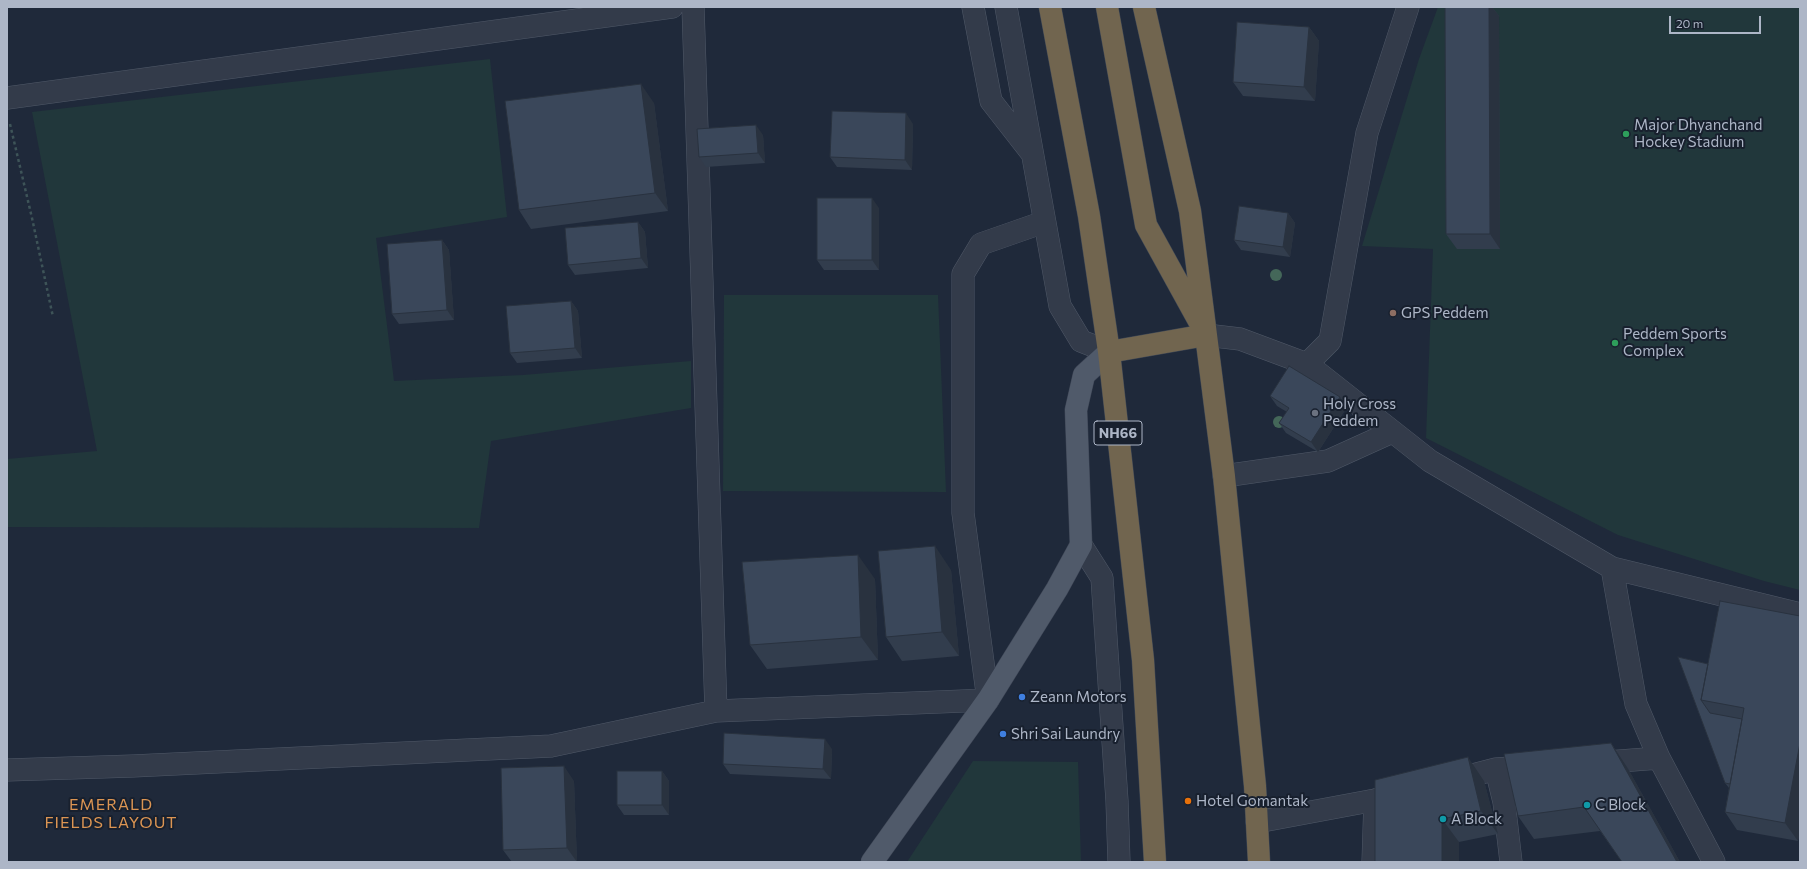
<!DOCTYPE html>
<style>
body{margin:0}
#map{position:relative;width:1807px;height:869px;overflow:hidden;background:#1f293a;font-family:Commissioner,sans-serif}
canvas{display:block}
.frame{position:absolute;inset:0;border:8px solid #adb6c7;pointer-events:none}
.scale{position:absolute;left:1669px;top:16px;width:92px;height:18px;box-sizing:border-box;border:2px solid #adb6c7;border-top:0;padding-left:5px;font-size:12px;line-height:14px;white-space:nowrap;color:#adb6c7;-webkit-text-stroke:3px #18202e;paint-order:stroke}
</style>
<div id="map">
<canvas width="1807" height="869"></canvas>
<div class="frame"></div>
<div class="scale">20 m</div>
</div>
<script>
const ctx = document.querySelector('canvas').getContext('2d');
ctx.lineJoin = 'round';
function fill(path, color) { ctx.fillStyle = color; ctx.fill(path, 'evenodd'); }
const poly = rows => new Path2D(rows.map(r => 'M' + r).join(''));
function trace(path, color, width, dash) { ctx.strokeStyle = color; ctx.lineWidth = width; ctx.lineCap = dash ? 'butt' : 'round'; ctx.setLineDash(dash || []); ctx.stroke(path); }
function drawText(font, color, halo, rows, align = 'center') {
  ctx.font = font + ' Commissioner,sans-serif'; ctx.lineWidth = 4; ctx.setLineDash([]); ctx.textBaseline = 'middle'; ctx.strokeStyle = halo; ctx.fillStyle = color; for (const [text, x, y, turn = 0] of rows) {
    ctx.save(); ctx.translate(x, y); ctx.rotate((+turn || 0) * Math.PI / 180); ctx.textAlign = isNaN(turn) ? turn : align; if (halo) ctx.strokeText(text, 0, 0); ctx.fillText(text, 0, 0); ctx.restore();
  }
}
const green = poly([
 [1438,7,1800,7,1800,590,1764,581,1618,535,1426,438,1433,249,1362,246,1419,59],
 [490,59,507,217,376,238,394,381,523,375,691,361,691,408,491,441,479,528,7,527,7,459,97,451,32,112],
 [724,295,938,295,946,492,723,491],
 [973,761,1078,762,1081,862,907,862]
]);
const path = poly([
 [10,124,32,218,53,317]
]);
const minor = poly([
 [693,7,716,711],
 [973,7,991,101,1030,151],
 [1006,7,1060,306,1081,341,1109,352],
 [7,98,672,7],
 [1206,335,1240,339,1307,364,1330,341,1367,133,1408,7],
 [1307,364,1430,461,1612,568,1636,704,1659,758,1714,862],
 [1224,476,1328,461,1392,432],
 [1081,545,1102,578,1117,801,1119,862],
 [1612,568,1800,614],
 [1594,763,1659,758],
 [1496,769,1504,802,1511,862],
 [7,770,133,766,551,746,716,711,988,700,963,513,963,274,981,244,1044,222],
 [1450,781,1496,769,1538,766],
 [1257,822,1375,800,1403,793],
 [1373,862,1375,800]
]);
const major = poly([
 [872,862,988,700,1057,589,1081,545,1076,410,1084,375,1109,352]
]);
const highway = poly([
 [1050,7,1089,216,1109,352,1143,660,1155,862],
 [1107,7,1146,225,1200,323],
 [1144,7,1190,211,1206,335,1224,476,1255,786,1259,862],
 [1109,352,1206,335]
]);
const trees = [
 [1276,275],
 [1279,422]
];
const wall = poly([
 [1445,7,1492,7,1499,16,1500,249,1457,249,1446,234],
 [1309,27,1319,41,1315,101,1243,96,1233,82],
 [654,103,668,211,531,229,519,210],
 [913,124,912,170,837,167,830,157],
 [763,135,765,163,706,167,699,157],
 [879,208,879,270,824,270,817,260],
 [1288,213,1295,223,1290,257,1241,250,1234,240],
 [638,222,645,232,648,268,575,275,568,265],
 [442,240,449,250,454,320,399,324,392,314],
 [571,301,578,311,582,358,517,363,510,353],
 [1270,396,1340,397,1347,407,1318,452,1286,433,1279,423,1287,412,1277,406],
 [951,570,959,656,902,661,886,637],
 [875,579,878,660,767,669,750,645],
 [1800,616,1800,830,1798,841,1737,830,1725,812,1729,788,1725,783,1678,657,1708,664],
 [1611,743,1627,767,1680,862,1622,862,1600,831,1534,839,1518,816],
 [832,749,831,779,730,774,723,764],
 [662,771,669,781,669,815,624,815,617,805],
 [574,781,577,862,512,862,503,850],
 [1484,781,1498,834,1459,842,1459,862,1375,862]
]);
const shadedWall = poly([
 [1489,7,1492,7,1499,16,1500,249,1490,234],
 [1309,27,1319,41,1315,101,1304,87],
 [641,84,654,103,668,211,655,193],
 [906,113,913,124,912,170,905,160],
 [756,125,763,135,765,163,758,153],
 [872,198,879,208,879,270,872,260],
 [1288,213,1295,223,1290,257,1283,247],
 [638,222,645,232,648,268,641,258],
 [442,240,449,250,454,320,447,310],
 [571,301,578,311,582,358,575,348],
 [1340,397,1347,407,1318,452,1311,442],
 [935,546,951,570,959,656,942,632],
 [858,555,875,579,878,660,861,637],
 [825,739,832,749,831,779,823,769],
 [1611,743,1627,767,1680,862,1677,862],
 [1800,743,1800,830,1798,841,1785,823],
 [1468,757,1484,781,1498,834,1481,811],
 [564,766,574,781,577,862,567,848],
 [662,771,669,781,669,815,662,805],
 [1442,819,1459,842,1459,862,1442,862]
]);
const building = poly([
 [1445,7,1489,7,1490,234,1446,234,1445,7],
 [1237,22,1309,27,1304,87,1233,82,1237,22],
 [641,84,655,193,519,210,505,101,641,84],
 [832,111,906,113,905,160,830,157,832,111],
 [756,125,758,153,699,157,697,129,756,125],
 [817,198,872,198,872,260,817,260,817,198],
 [1239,206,1288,213,1283,247,1234,240,1239,206],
 [638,222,641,258,568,265,565,228,638,222],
 [442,240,447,310,392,314,387,244,442,240],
 [571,301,575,348,510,353,506,306,571,301],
 [1289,366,1340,397,1311,442,1279,423,1289,408,1270,396,1289,366],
 [935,546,942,632,886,637,878,551,935,546],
 [858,555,861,637,750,645,742,562,858,555],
 [1720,601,1800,616,1800,743,1785,823,1725,812,1744,708,1701,700,1720,601],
 [1678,657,1708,664,1701,700,1710,713,1742,719,1730,784,1725,783,1678,657],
 [724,733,825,739,823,769,723,764,724,733],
 [1611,743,1677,862,1622,862,1584,807,1518,816,1504,754,1611,743],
 [1468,757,1481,811,1442,819,1442,862,1375,862,1375,780,1468,757],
 [564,766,567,848,503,850,501,768,564,766],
 [617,771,662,771,662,805,617,805,617,771]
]);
const markers = [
 [1626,134,4,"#2e9e5b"],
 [1393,313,4,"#8d6e63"],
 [1615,343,4,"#2e9e5b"],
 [1315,413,4,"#6b7280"],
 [1022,697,4,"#3f7fe0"],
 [1003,734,4,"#3f7fe0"],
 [1188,801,4,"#e8710a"],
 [1587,805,4,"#0f9aa8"],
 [1443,819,4,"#0f9aa8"]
];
const shields = [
 [1118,433,48]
];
const shieldNames = [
 ["NH66",1118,433]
];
const poiNames = [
 ["Major Dhyanchand",1634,125],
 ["Hockey Stadium",1634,142],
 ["GPS Peddem",1401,313],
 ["Peddem Sports",1623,334],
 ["Complex",1623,351],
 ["Holy Cross",1323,404],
 ["Peddem",1323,421],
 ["Zeann Motors",1030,697],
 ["Shri Sai Laundry",1011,734],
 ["Hotel Gomantak",1196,801],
 ["C Block",1595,805],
 ["A Block",1451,819]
];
const neighbourhoodNames = [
 ["EMERALD",111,805],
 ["FIELDS LAYOUT",111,823]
];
fill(green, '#21373b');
trace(minor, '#505968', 23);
trace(major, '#3c4454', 23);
trace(highway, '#3d4655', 23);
trace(path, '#3e5458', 2.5, [3, 3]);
trace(minor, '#333b4a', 22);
trace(major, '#505a6a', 22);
trace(highway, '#71654f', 22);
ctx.fillStyle = '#446759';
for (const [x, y] of trees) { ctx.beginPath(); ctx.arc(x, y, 6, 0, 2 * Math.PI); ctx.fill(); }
fill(wall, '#323d4d');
fill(shadedWall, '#29323f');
fill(building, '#3a475a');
trace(building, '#29323f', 1);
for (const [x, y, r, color] of markers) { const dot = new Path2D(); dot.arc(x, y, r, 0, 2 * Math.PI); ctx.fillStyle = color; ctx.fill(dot); trace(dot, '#18202e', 1.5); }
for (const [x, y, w] of shields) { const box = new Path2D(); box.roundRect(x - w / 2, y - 12, w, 24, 3); ctx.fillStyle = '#18202e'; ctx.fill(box); trace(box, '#adb6c7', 1); }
drawText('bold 14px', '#adb6c7', null, shieldNames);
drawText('15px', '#adb6c7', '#18202e', poiNames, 'left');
ctx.letterSpacing = '1px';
drawText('16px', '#dc9553', '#18202e', neighbourhoodNames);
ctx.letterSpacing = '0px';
</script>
